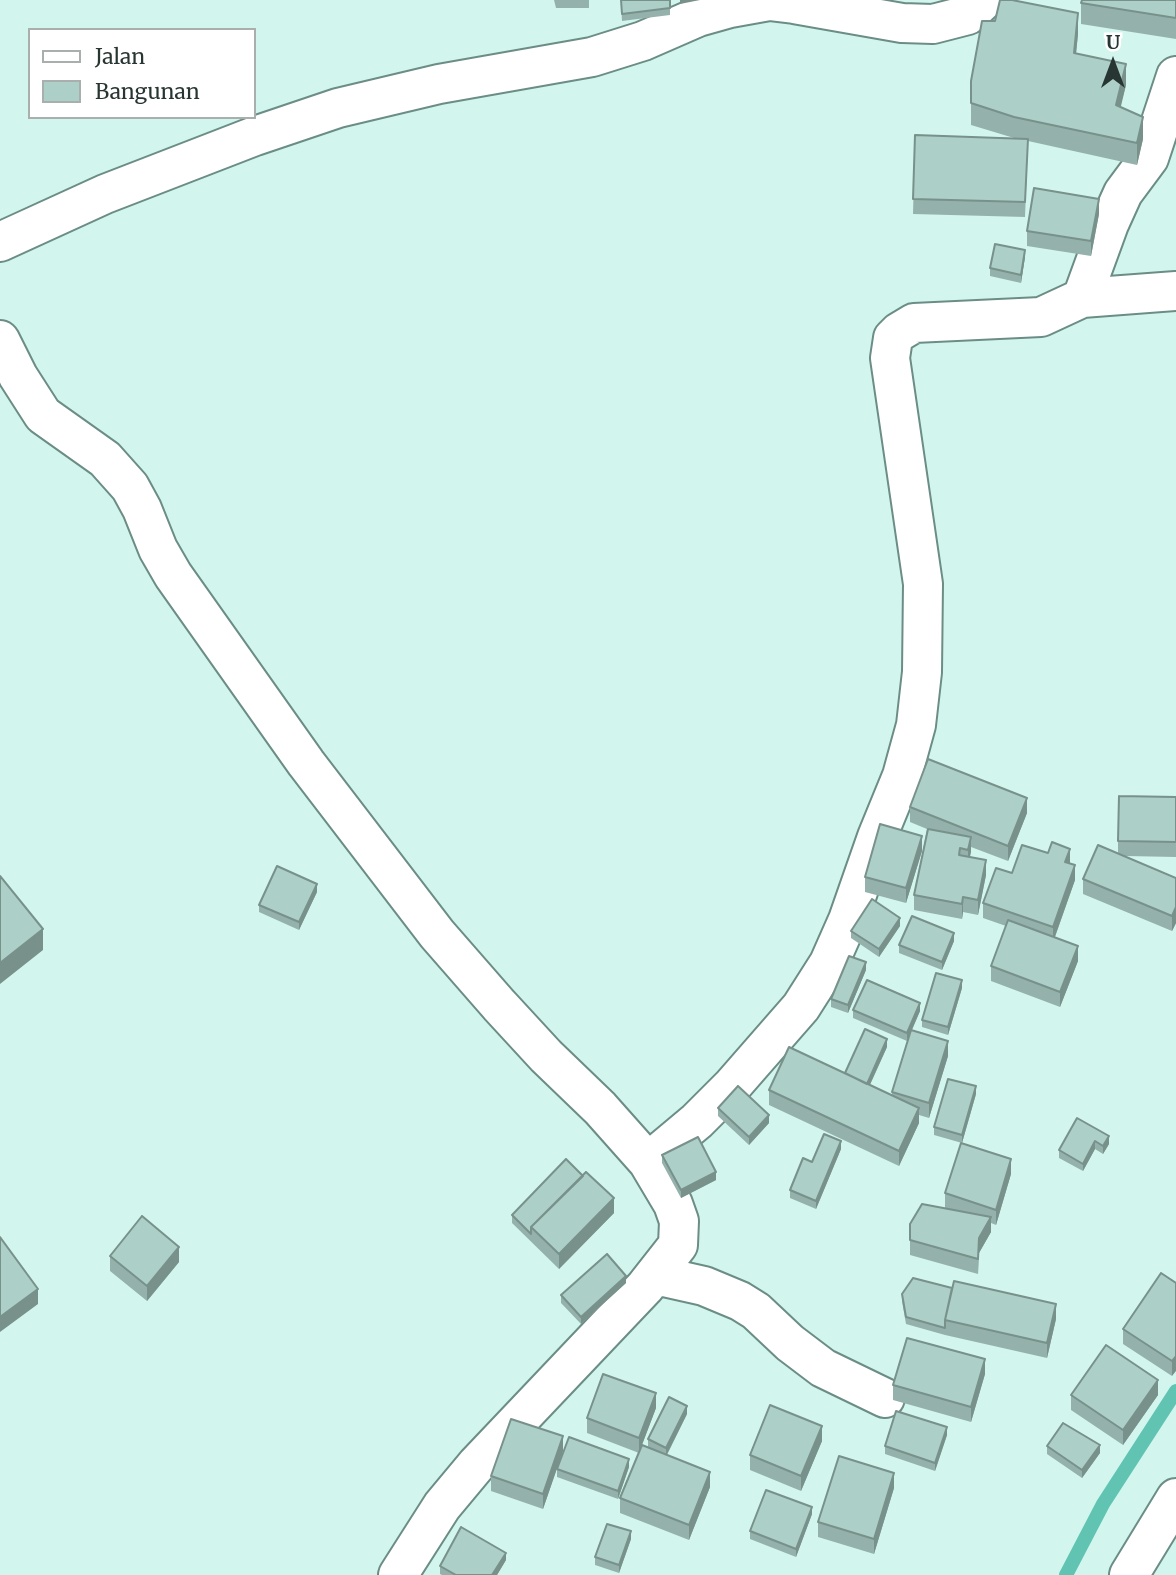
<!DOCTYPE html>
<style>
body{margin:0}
#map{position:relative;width:1176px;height:1575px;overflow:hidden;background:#d2f6ee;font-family:Merriweather,serif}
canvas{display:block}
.legend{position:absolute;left:28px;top:28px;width:228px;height:91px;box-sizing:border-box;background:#fff;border:2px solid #a9afad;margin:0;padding:9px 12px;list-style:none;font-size:21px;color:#283633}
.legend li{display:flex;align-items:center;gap:14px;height:35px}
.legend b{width:35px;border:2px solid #a9afad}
.north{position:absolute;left:1078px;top:28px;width:70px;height:70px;-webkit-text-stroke:5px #fff;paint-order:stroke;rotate:0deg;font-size:19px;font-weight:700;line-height:28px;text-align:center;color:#283633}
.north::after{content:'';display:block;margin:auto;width:24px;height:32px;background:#283633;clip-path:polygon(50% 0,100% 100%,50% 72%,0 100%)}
</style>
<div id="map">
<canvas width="1176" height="1575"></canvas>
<ul class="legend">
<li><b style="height:9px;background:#fff"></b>Jalan</li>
<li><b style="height:19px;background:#accfc7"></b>Bangunan</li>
</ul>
<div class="north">U</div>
</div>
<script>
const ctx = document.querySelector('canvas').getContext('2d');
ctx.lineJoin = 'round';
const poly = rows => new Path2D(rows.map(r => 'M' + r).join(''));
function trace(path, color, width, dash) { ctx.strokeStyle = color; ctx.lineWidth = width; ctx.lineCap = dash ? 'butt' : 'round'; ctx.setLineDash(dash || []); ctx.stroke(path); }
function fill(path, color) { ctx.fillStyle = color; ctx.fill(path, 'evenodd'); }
const stream = poly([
 [1066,1575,1103,1504,1176,1391]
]);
const street = poly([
 [0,242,105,194,255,136,338,108,439,84,592,57,643,41,698,17,730,8,769,1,794,4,902,23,933,24,968,15,984,0],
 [1082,298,1109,224,1123,193,1149,158,1176,76],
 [0,340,18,376,43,415,105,459,130,487,142,509,158,549,173,575,306,763,437,934,499,1005,546,1056,600,1108,648,1162,697,1121,732,1086,801,1007,829,963,848,920,877,837,902,776,916,725,922,672,923,584,890,358,893,338,899,332,914,323,1041,317,1082,298,1176,291],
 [655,1275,704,1286,740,1301,756,1311,790,1343,823,1368,885,1398],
 [398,1575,442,1506,477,1464,645,1287,678,1245,679,1221,673,1204,648,1162],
 [1129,1575,1176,1498]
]);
const wall = poly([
 [554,0,589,0,589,8,556,8],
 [621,0,670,0,670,15,622,21],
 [1176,0,1176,39,1081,24,1081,3],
 [1078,34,1076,53,1126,85,1120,107,1143,139,1137,165,1028,141,1025,217,913,214,915,135,1014,138,971,125,971,81],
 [1099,214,1091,256,1027,246,1027,231],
 [1025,257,1021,283,990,276,990,268],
 [1176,797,1176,857,1125,856,1176,878,1176,923,1172,931,1083,894,1083,879,1118,853,1118,841],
 [910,807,1027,813,1008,861,971,847,970,857,986,875,978,915,963,912,962,919,914,910,914,895,927,829,910,822],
 [922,851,906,903,865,892,865,877],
 [1070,863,1075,880,1055,937,1078,961,1060,1007,991,981,991,966,1006,926,983,918,983,903,1012,873],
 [317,892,299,930,259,912,259,905],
 [900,926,879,957,851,938,851,931],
 [954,941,942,970,899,953,899,945],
 [866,970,848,1013,831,1007,831,999],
 [962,988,948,1035,922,1027,922,1020],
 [853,1010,920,1011,912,1030,948,1056,929,1118,919,1115,919,1123,899,1166,769,1105,769,1090,845,1073,887,1047,870,1085,892,1096,892,1092,910,1033,907,1041,853,1018],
 [976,1094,962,1143,934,1135,934,1127],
 [718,1108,769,1123,749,1145,718,1116],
 [1077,1118,1109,1144,1103,1154,1095,1149,1083,1171,1059,1158,1059,1150],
 [841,1149,816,1209,790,1198,790,1190],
 [662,1155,716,1180,681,1198,662,1163],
 [1011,1174,996,1225,991,1223,991,1232,979,1253,978,1274,910,1255,910,1224,945,1208,945,1193],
 [614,1213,559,1269,512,1223,512,1215],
 [110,1256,179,1262,147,1301,110,1271],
 [626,1283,581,1324,561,1303,561,1295],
 [1176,1283,1172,1376,1123,1344,1123,1329],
 [902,1294,1056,1319,1047,1358,945,1335,906,1324,902,1301],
 [985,1374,971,1422,893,1400,893,1385],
 [1071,1395,1158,1395,1123,1445,1071,1410],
 [656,1408,641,1447,656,1451,648,1447,648,1439,687,1414,667,1455,710,1487,689,1540,620,1513,620,1498,639,1453,587,1433,587,1418],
 [947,1435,935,1471,885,1454,885,1446],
 [822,1441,801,1491,750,1470,750,1455],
 [1047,1446,1100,1453,1082,1478,1047,1454],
 [563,1451,543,1509,491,1491,491,1476],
 [629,1467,618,1499,557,1477,557,1469],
 [894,1488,874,1554,818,1537,818,1522],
 [812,1514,796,1557,750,1539,750,1531],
 [631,1539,619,1573,595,1565,595,1557],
 [506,1560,497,1575,442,1575,440,1574,440,1566]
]);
const shadedWall = poly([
 [680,0,700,0,680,4],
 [1078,13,1078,34,1074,74,1074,53],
 [1126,64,1126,85,1116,127,1116,105],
 [1143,117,1143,139,1137,165,1137,143],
 [1099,199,1099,214,1091,256,1091,241],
 [1025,250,1025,257,1021,283,1021,275],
 [1027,798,1027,813,1008,861,1008,846],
 [922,836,922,851,906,903,906,888],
 [971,837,971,852,968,865,968,850],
 [1070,849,1070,864,1065,862],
 [986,860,986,875,978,915,978,900],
 [1075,865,1075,880,1053,942,1053,927],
 [317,884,317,892,299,930,299,922],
 [963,897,963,912,962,919,962,904],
 [1176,907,1176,923,1172,931,1172,916],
 [900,918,900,926,879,957,879,949],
 [43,929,43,950,0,984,0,963],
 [954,933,954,941,942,970,942,962],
 [1078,946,1078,961,1060,1007,1060,992],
 [866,962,866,970,848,1013,848,1005],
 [962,980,962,988,948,1035,948,1027],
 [920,1003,920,1011,907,1041,907,1033],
 [887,1039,887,1047,866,1093,866,1086],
 [948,1041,948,1056,929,1118,929,1103],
 [976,1086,976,1094,962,1143,962,1135],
 [919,1108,919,1123,899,1166,899,1151],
 [769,1115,769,1123,749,1145,749,1137],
 [1109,1136,1109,1144,1103,1154,1103,1146],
 [841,1141,841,1149,816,1209,816,1201],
 [1095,1141,1095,1149,1083,1171,1083,1164],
 [1011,1159,1011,1174,996,1225,996,1210],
 [716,1172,716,1180,681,1198,681,1190],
 [614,1198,614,1213,559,1269,559,1254],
 [991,1217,991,1232,979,1253,978,1274,979,1238],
 [179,1247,179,1262,147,1301,147,1286],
 [626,1276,626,1283,581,1324,581,1317],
 [38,1289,38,1304,0,1332,0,1317],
 [1056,1304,1056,1319,1047,1358,1047,1343],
 [1176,1356,1176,1371,1172,1376,1172,1361],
 [985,1359,985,1374,971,1422,971,1407],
 [1158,1380,1158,1395,1123,1445,1123,1430],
 [656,1393,656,1408,639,1453,639,1438],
 [687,1406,687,1414,666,1456,666,1448],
 [822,1426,822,1441,801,1491,801,1476],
 [947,1427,947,1435,935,1471,935,1463],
 [563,1436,563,1451,543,1509,543,1494],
 [1100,1445,1100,1453,1082,1478,1082,1470],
 [629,1459,629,1467,618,1499,618,1491],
 [710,1472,710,1487,689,1540,689,1525],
 [894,1473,894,1488,874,1554,874,1539],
 [812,1507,812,1514,796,1557,796,1549],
 [631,1531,631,1539,619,1573,619,1565],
 [506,1553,506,1560,497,1575,492,1575]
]);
const building = poly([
 [621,0,670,0,670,8,622,14,621,0],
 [1000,0,1012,0,1078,13,1074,53,1126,64,1116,105,1143,117,1137,143,1014,117,971,103,971,81,982,21,995,21,1000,0],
 [1082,0,1176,0,1176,18,1081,3,1082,0],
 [915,135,1028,139,1025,202,913,199,915,135],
 [1034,188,1099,199,1091,241,1027,231,1034,188],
 [995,244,1025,250,1021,275,990,268,995,244],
 [928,759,1027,798,1008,846,910,807,928,759],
 [1119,796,1176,797,1176,842,1118,841,1119,796],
 [880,824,922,836,906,888,865,877,880,824],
 [928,829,971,837,968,850,960,848,959,855,986,860,978,900,963,897,962,904,914,895,928,829],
 [1052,842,1070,849,1065,862,1075,865,1053,927,983,903,996,868,1012,873,1022,845,1048,853,1052,842],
 [1098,845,1176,878,1176,907,1172,916,1083,879,1098,845],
 [277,866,317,884,299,922,259,905,277,866],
 [0,876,43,929,0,963,0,876],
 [872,899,900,918,879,949,851,931,872,899],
 [912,916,954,933,942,962,899,945,912,916],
 [1008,920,1078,946,1060,992,991,966,1008,920],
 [849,956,866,962,848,1005,831,999,849,956],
 [936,973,962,980,948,1027,922,1020,936,973],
 [867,980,920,1003,907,1033,853,1010,867,980],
 [865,1029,887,1039,867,1084,845,1073,865,1029],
 [911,1030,948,1041,929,1103,892,1092,911,1030],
 [789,1047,919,1108,899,1151,769,1090,789,1047],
 [948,1079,976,1086,962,1135,934,1127,948,1079],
 [738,1086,769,1115,749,1137,718,1108,738,1086],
 [1077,1118,1109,1136,1103,1146,1095,1141,1083,1164,1059,1150,1077,1118],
 [824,1134,841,1141,816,1201,790,1190,803,1158,812,1162,824,1134],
 [698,1137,716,1172,681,1190,662,1155,698,1137],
 [961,1143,1011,1159,996,1210,945,1193,961,1143],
 [566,1159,583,1176,531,1227,531,1234,512,1215,566,1159],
 [586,1172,614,1198,559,1254,531,1227,586,1172],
 [922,1204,991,1217,979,1238,978,1259,910,1240,910,1224,922,1204],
 [142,1216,179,1247,147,1286,110,1256,142,1216],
 [0,1237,38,1289,0,1317,0,1237],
 [607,1254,626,1276,581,1317,561,1295,607,1254],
 [1161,1273,1176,1283,1176,1356,1172,1361,1123,1329,1161,1273],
 [913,1278,952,1288,945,1320,945,1328,906,1317,902,1294,913,1278],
 [954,1281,1056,1304,1047,1343,945,1320,954,1281],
 [907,1338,985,1359,971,1407,893,1385,907,1338],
 [1106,1345,1158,1380,1123,1430,1071,1395,1106,1345],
 [603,1374,656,1393,639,1438,587,1418,603,1374],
 [669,1397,687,1406,666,1448,648,1439,669,1397],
 [770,1405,822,1426,801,1476,750,1455,770,1405],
 [896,1411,947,1427,935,1463,885,1446,896,1411],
 [511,1419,563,1436,543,1494,491,1476,511,1419],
 [1063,1423,1100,1445,1082,1470,1047,1446,1063,1423],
 [569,1437,629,1459,618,1491,557,1469,569,1437],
 [642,1445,710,1472,689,1525,620,1498,642,1445],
 [839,1456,894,1473,874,1539,818,1522,839,1456],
 [766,1490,812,1507,796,1549,750,1531,766,1490],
 [607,1524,631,1531,619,1565,595,1557,607,1524],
 [461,1527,506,1553,492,1575,456,1575,440,1566,461,1527]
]);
trace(stream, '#61c4b3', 14);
trace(street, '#6b8d85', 42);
trace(street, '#fff', 38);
fill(wall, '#94b2ab');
fill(shadedWall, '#78918b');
fill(building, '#accfc7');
trace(building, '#78918b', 2);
</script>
